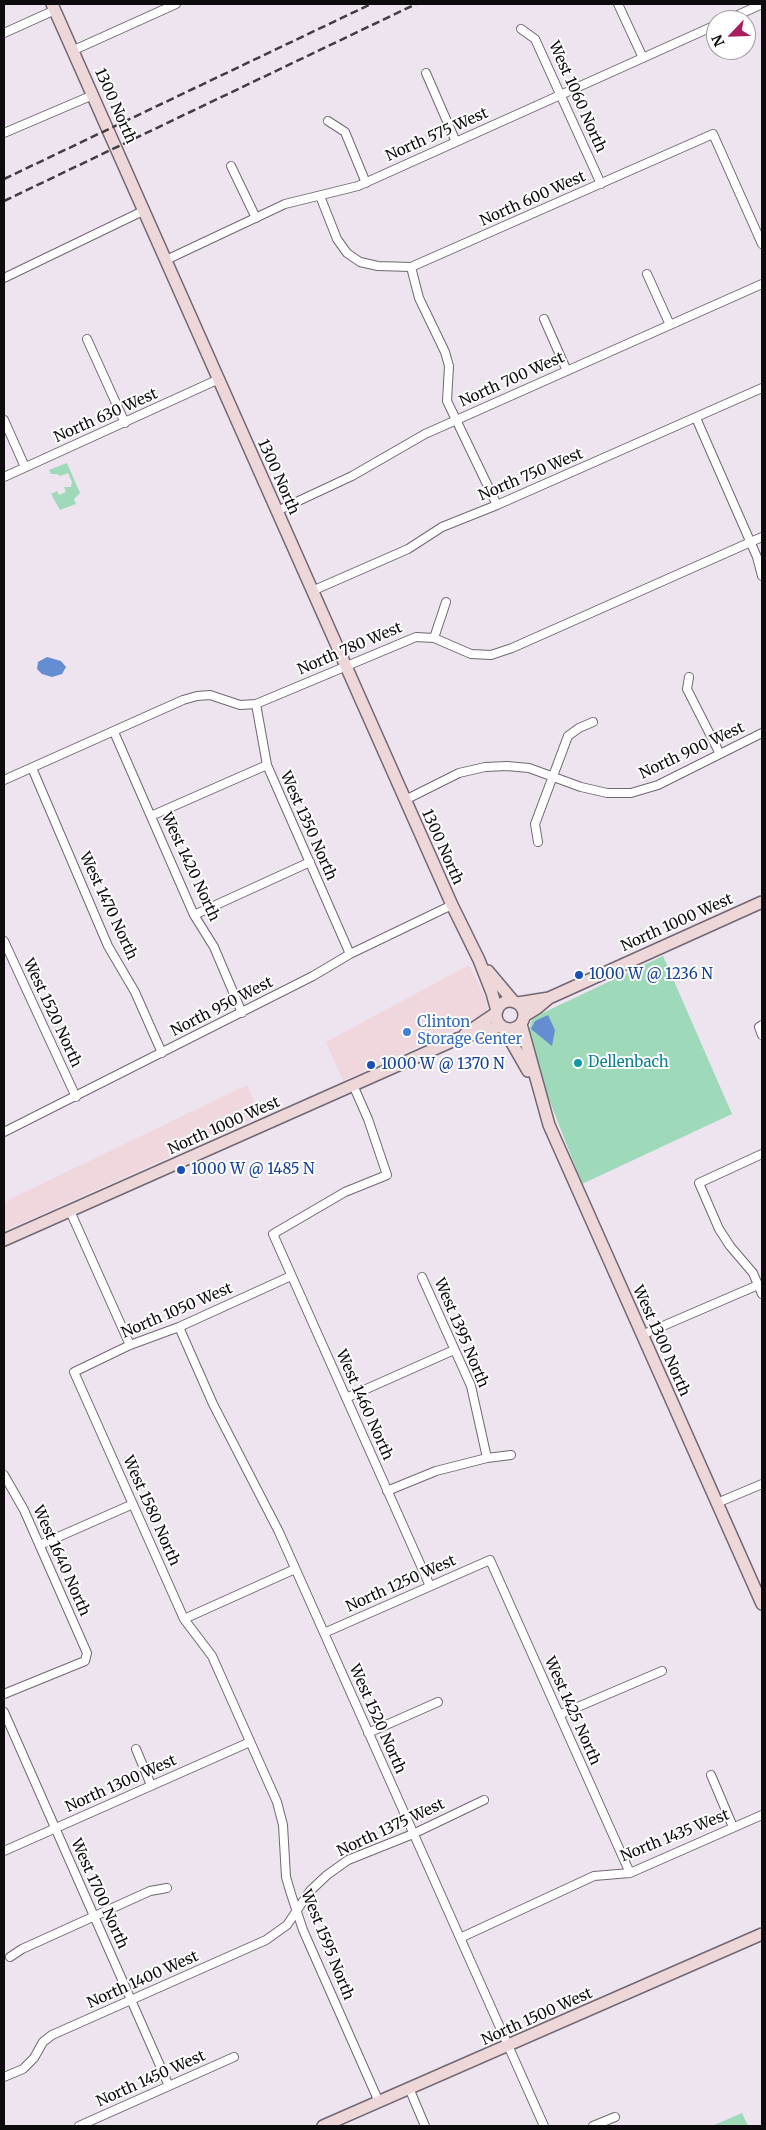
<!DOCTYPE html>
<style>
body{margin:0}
#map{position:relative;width:766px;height:2130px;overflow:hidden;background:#eee4f0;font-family:Merriweather,serif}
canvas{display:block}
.frame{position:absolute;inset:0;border:5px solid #0e0b0f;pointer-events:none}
.north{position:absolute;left:706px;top:10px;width:50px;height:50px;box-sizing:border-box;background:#fff;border:1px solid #9f9d9f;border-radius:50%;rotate:246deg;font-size:14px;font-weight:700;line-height:20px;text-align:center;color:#0e0b0f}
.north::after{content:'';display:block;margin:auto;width:18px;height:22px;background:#a91d60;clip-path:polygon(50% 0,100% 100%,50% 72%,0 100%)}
</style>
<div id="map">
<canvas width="766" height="2130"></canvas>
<div class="frame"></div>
<div class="north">N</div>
</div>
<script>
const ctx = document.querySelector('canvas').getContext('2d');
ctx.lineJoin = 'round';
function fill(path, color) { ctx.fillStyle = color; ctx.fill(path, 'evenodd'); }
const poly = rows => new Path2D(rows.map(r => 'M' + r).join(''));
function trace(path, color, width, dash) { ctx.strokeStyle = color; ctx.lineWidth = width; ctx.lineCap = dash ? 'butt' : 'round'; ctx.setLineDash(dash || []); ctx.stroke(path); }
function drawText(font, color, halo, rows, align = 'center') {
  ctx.font = font + ' Merriweather,serif'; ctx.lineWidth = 4; ctx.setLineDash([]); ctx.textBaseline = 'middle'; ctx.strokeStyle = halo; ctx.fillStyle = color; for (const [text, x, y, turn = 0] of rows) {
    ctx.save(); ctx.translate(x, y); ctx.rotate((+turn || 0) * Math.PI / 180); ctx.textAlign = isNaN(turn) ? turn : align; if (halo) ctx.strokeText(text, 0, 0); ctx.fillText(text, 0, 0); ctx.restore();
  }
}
const commercial = poly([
 [469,965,489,1005,482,1018,343,1081,326,1042],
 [247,1085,261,1116,4,1231,4,1202]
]);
const green = poly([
 [67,463,80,493,74,499,76,504,60,510,51,494,57,491,59,495,66,492,64,487,71,487,72,482,68,473,60,476,57,474,51,474,49,470],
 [663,956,732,1114,582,1184,543,1084,527,1037,532,1018],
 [742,2113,748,2126,712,2126]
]);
const water = poly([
 [47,657,61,661,66,667,62,674,52,677,42,674,37,669,38,662],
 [548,1015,555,1030,552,1046,531,1029,535,1021]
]);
const street = poly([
 [618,4,643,58],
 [727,20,762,4],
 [521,29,535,39,601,184],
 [4,33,55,10],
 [74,50,176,4],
 [426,73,456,142],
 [328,121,345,132,366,183],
 [4,133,93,95],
 [231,166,256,218],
 [320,196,337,239,347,253,360,262,378,266,411,267,713,134,762,244],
 [166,260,285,204,358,186,716,25],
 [411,267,419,298,445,352,449,366,447,401,497,505],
 [647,274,670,325],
 [4,278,143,211],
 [544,319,567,371],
 [87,339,125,423],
 [696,418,757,557,762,576],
 [4,420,25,467],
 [4,477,219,379],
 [277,511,352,476,425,434,762,284],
 [312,591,408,549,442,527,497,505,762,388],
 [434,638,446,602],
 [689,677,687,689,720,754],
 [256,704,267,765,350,954],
 [114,732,194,915,214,947,242,1013],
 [32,768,108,946,135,992,162,1053],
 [4,780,183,700,197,696,210,695,240,705,256,704,416,637,434,638,471,654,491,655,512,648,762,537],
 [405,800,459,773,485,767,507,766,529,768,581,787,607,793,631,793,658,785,762,733],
 [151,816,267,765],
 [538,842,535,824,568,736,579,728,593,722],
 [194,915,310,862],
 [4,941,76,1097],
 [762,1025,759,1027,762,1035],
 [353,1085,368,1119,387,1175,345,1192,273,1234,430,1586],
 [4,1132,313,976,350,954,452,905],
 [762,1154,699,1183,719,1229,730,1246,753,1273,762,1294],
 [70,1211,130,1345],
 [291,1276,179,1327,130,1345,74,1372,184,1619,212,1656,277,1802,283,1825,286,1877,291,1894,303,1930,379,2102],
 [422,1277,471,1386,487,1458],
 [179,1327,213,1404,279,1532,544,2126],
 [642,1335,758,1285],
 [346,1398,454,1350],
 [4,1475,24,1510,87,1653,85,1661,4,1694],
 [387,1491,436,1471,487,1458,511,1455],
 [717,1503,762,1484],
 [40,1545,133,1504],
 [184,1619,295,1569],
 [324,1633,490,1560,630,1873],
 [4,1712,169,2086],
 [559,1715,662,1671],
 [368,1733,438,1702],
 [136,1749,151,1785],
 [711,1775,733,1827],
 [4,1851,250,1742],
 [460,1938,594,1876,630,1873,762,1815],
 [10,1957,22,1949,150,1891,167,1888],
 [4,2077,23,2069,34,2058,43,2042,52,2035,266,1940,287,1925,310,1891,327,1875,348,1860,413,1834,484,1800],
 [409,2088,425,2126],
 [79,2126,234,2057],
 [593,2126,615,2117]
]);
const secondary = poly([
 [52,4,452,905,479,960,492,993,497,1011],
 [488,971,514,1002],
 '496 1015a14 14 0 1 1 28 0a14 14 0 1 1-28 0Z',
 [518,1003,549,998],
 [524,1016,537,1008,549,998,762,902],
 [521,1024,549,1125,762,1604],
 [504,1029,528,1071],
 [465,1034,496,1013],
 [4,1240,457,1039,501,1026],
 [323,2126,762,1934]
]);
const rail = poly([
 [4,179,371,4],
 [4,201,416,4]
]);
const markers = [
 [579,975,5,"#1a4fb4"],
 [407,1032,5,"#3f7fe0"],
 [578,1063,5,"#0f9aa8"],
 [371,1065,5,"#1a4fb4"],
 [181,1170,5,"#1a4fb4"]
];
const streetNames = [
 ["West 1060 North",577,97,66],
 ["1300 North",115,106,66],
 ["North 575 West",437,135,-24],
 ["North 600 West",533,199,-24],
 ["North 700 West",512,380,-24],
 ["North 630 West",106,416,-24],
 ["North 750 West",531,475,-23],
 ["1300 North",278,477,66],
 ["North 780 West",350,649,-23],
 ["North 900 West",692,751,-25],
 ["West 1350 North",308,826,66],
 ["1300 North",442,847,66],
 ["West 1420 North",190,867,65],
 ["West 1470 North",108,906,65],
 ["North 1000 West",677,923,-24],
 ["North 950 West",222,1007,-27],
 ["West 1520 North",52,1013,65],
 ["North 1000 West",224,1126,-24],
 ["North 1050 West",177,1311,-23],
 ["West 1395 North",461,1333,67],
 ["West 1300 North",661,1341,66],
 ["West 1460 North",364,1405,66],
 ["West 1580 North",151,1511,66],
 ["West 1640 North",61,1561,66],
 ["North 1250 West",401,1584,-24],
 ["West 1425 North",572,1711,66],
 ["West 1520 North",377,1719,66],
 ["North 1300 West",121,1784,-24],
 ["North 1375 West",391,1828,-25],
 ["North 1435 West",675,1836,-22],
 ["West 1700 North",99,1894,66],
 ["West 1595 North",327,1945,68],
 ["North 1400 West",143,1980,-24],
 ["North 1500 West",537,2017,-24],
 ["North 1450 West",151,2079,-24]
];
const transitNames = [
 ["1000 W @ 1236 N",589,975],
 ["1000 W @ 1370 N",381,1065],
 ["1000 W @ 1485 N",191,1170]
];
const shopNames = [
 ["Clinton",417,1023],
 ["Storage Center",417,1040]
];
const cultureNames = [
 ["Dellenbach",588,1063]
];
fill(commercial, '#f0d6dd');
fill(green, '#9edaba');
fill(water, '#648dd2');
trace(street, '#706772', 10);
trace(secondary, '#706772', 14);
trace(street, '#fff', 8);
trace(secondary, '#eed7d8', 11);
trace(rail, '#413d42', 2.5, [8, 4]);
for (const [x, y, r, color] of markers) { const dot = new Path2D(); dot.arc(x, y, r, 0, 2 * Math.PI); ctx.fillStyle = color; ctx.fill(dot); trace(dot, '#fff', 2); }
drawText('15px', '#0e0b0f', '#fff', streetNames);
drawText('15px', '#164399', '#fff', transitNames, 'left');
drawText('15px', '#366cbe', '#fff', shopNames, 'left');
drawText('15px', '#0d838f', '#fff', cultureNames, 'left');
</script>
